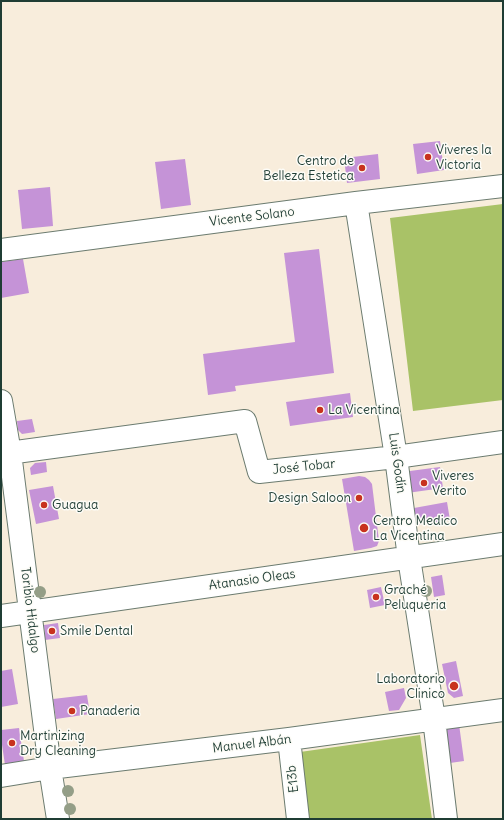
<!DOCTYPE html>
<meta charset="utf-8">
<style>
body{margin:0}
#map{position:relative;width:504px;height:820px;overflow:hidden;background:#f8eddc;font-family:Delius,sans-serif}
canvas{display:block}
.frame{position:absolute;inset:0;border:2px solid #1f3d34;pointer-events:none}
</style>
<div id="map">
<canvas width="504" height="820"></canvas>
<div class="frame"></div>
</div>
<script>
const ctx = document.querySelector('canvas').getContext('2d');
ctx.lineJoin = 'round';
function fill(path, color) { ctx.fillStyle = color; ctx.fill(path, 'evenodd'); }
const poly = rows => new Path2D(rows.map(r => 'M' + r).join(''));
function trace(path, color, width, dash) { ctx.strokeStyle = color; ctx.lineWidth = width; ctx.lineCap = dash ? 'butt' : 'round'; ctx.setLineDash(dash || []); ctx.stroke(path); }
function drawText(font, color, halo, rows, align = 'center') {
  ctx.font = font + ' Delius,sans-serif'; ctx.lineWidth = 3; ctx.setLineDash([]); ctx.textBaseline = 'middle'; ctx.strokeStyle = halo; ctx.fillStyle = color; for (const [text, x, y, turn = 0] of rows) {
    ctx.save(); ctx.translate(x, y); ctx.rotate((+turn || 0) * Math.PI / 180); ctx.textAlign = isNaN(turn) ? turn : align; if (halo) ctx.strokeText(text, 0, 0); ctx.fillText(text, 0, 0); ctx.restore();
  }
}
const green = poly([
 [503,204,503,400,413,411,390,218],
 [420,735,432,819,309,819,300,752]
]);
const building = poly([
 [440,141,444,170,417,174,413,144],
 [378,154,380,179,347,183,344,158],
 [185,159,191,205,161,209,155,162],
 [50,187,53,226,22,229,18,190],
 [319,249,334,373,235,386,236,391,208,395,203,354,295,342,284,253],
 [23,259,29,293,1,298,1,262],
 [350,393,353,417,290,426,286,402],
 [32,419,35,432,22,434,18,430,17,421],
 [46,462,47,472,31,475,30,468,35,463],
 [440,467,443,488,407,493,406,473,410,471],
 [359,476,365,477,369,480,372,484,379,541,377,546,371,548,354,551,342,479],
 [53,486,59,519,36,524,29,490],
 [447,502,450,520,417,525,414,508],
 [442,575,445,595,434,597,431,577],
 [381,587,385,605,370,608,367,590],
 [58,623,60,638,45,640,44,625],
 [456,661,463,696,454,698,448,693,442,664],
 [12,669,18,704,1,707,1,671],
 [404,688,406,698,399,710,389,711,385,692],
 [87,695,90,714,56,719,53,699],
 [459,724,464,761,450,763,446,726],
 [19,728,24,761,5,765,1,738,1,730]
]);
const minor = poly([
 [356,203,396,457,409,558,434,719,446,819],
 [1,250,356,203,503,186],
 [1,401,10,453,50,768,58,819],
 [1,454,245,421,259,472,396,457,503,442],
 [1,616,503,544],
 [289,739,298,819],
 [1,776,50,768,289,739,503,710]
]);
const trees = [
 [426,591],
 [40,592],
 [68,791],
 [70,809]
];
const markers = [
 [428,157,4,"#c8321e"],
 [362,168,4,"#c8321e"],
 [320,410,4,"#c8321e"],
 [424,483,4,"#c8321e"],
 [359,498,4,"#c8321e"],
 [44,505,4,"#c8321e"],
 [364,528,5,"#c8321e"],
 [376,597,4,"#c8321e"],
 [52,631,4,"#c8321e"],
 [454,686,5,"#c8321e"],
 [72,711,4,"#c8321e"],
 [12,743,4,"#c8321e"]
];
const poiNames = [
 ["Viveres la",436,150],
 ["Victoria",436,165],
 ["Centro de",354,161,"right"],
 ["Belleza Estetica",354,176,"right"],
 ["La Vicentina",328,410],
 ["Viveres",432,476],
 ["Verito",432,491],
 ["Design Saloon",351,498,"right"],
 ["Guagua",52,505],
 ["Centro Medico",373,521],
 ["La Vicentina",373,536],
 ["Graché",384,590],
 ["Peluqueria",384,605],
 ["Smile Dental",60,631],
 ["Laboratorio",445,679,"right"],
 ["Clinico",445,694,"right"],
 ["Panaderia",80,711],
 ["Martinizing",20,736],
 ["Dry Cleaning",20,751]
];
const streetNames = [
 ["Vicente Solano",252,217,-7],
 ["Luis Godín",397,463,82],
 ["José Tobar",304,467,-6],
 ["Atanasio Oleas",252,580,-8],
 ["Toribio Hidalgo",30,610,83],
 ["Manuel Albán",252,744,-7],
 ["E13b",293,779,-97]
];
fill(green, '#a9c267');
fill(building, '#c593d7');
trace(minor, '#6b7b6f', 24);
trace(minor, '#fff', 22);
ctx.fillStyle = '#949e87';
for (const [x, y] of trees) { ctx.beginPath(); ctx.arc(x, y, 6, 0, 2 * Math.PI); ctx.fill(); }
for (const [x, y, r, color] of markers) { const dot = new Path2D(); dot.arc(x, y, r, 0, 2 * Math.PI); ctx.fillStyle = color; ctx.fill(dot); trace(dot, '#fdfcf7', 1.5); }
drawText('13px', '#1f3d34', '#fdfcf7', poiNames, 'left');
drawText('13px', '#1f3d34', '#fdfcf7', streetNames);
</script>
